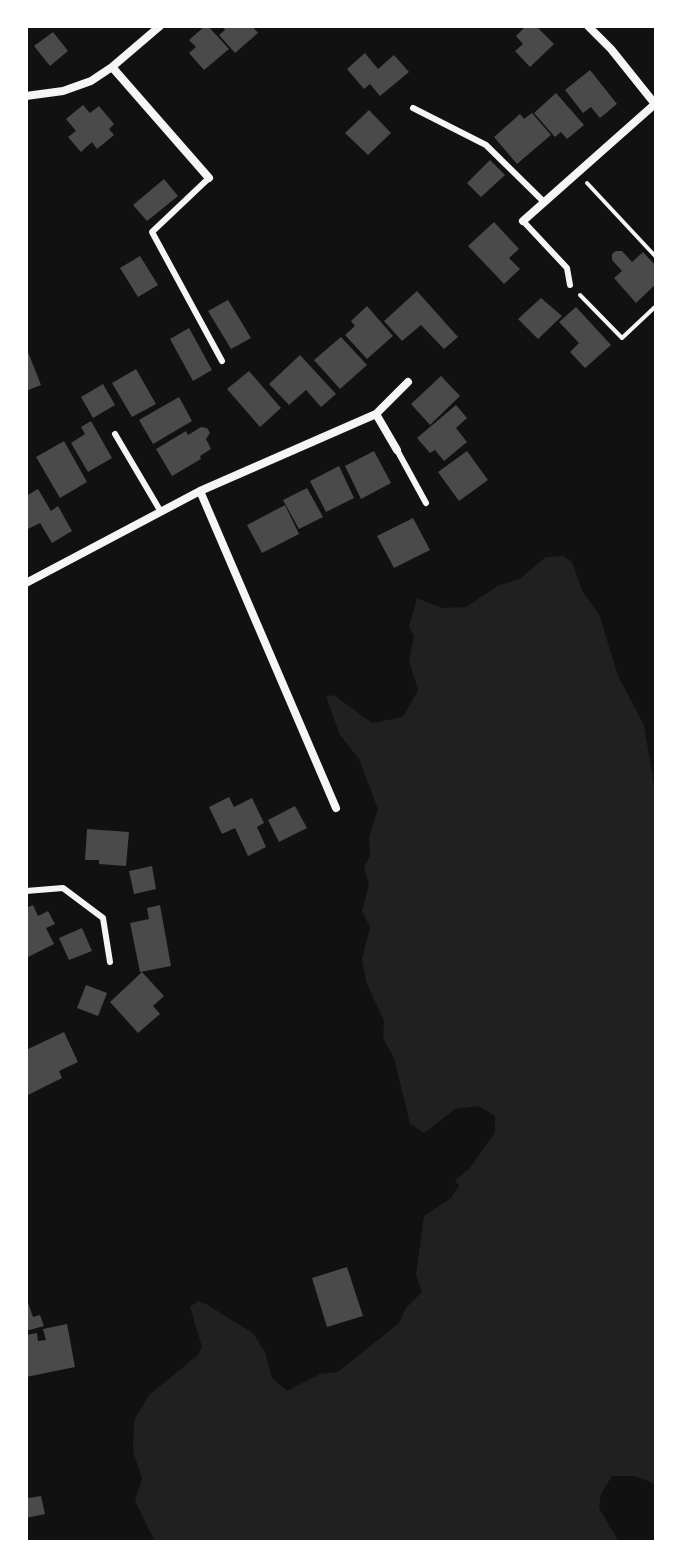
<!DOCTYPE html>
<style>
body{margin:0}
#map{position:relative;width:682px;height:1568px;overflow:hidden;background:#111;font-family:Quicksand,sans-serif}
canvas{display:block}
.frame{position:absolute;inset:0;border:28px solid #fff;pointer-events:none}
</style>
<div id="map">
<canvas width="682" height="1568"></canvas>
<div class="frame"></div>
</div>
<script>
const ctx = document.querySelector('canvas').getContext('2d');
ctx.lineJoin = 'round';
function fill(path, color) { ctx.fillStyle = color; ctx.fill(path, 'evenodd'); }
const poly = rows => new Path2D(rows.map(r => 'M' + r).join(''));
function trace(path, color, width, dash) { ctx.strokeStyle = color; ctx.lineWidth = width; ctx.lineCap = dash ? 'butt' : 'round'; ctx.setLineDash(dash || []); ctx.stroke(path); }
const green = poly([
 [563,556,572,562,582,591,599,614,618,676,644,725,656,797,656,1484,634,1476,612,1476,601,1494,599,1508,619,1542,155,1542,135,1501,142,1478,133,1452,134,1421,149,1395,198,1355,202,1347,190,1307,198,1301,206,1304,253,1333,265,1352,272,1378,287,1391,320,1374,338,1372,399,1323,406,1308,422,1292,416,1275,424,1216,451,1198,459,1186,455,1180,470,1168,495,1132,495,1116,478,1106,455,1109,424,1133,410,1124,394,1058,383,1038,384,1021,366,982,362,959,370,927,362,911,369,885,364,867,370,856,369,837,378,809,359,759,340,735,326,697,334,695,372,723,403,717,418,690,409,661,414,636,409,627,417,598,442,608,466,607,498,586,521,578,546,557]
]);
const building = poly([
 [205,26,208,26,229,49,204,70,189,53,196,47,189,40],
 [222,26,252,26,258,33,235,53,219,35,225,30],
 [526,26,536,26,554,44,530,67,515,51,523,44,516,36],
 [53,32,68,51,50,66,34,46],
 [365,53,378,69,394,55,409,72,380,96,370,84,364,89,347,69],
 [590,70,617,104,600,118,591,107,583,113,565,90],
 [556,93,584,125,567,139,561,132,555,137,534,113],
 [83,105,90,113,99,106,114,124,109,129,114,135,97,149,92,142,81,152,68,137,76,131,66,119],
 [369,110,391,133,368,155,345,133],
 [532,113,551,135,517,164,494,137,520,114,524,119],
 [490,160,505,175,481,197,467,183],
 [164,179,178,196,147,221,133,205],
 [494,222,519,249,509,258,520,269,504,284,468,246],
 [616,251,622,251,632,262,643,252,656,266,656,284,636,303,614,278,622,271,612,260,612,254],
 [140,256,158,285,138,297,120,268],
 [417,291,458,337,444,349,421,325,402,341,384,321],
 [541,298,562,316,538,339,518,319],
 [228,300,251,338,231,349,208,311],
 [367,306,393,336,367,359,345,335,355,326,351,321],
 [576,307,611,345,585,368,570,352,579,343,559,322],
 [189,328,212,370,193,381,170,339],
 [341,337,367,365,340,389,314,360],
 [26,347,41,385,26,391],
 [300,355,336,394,321,407,306,390,289,405,269,384],
 [136,369,156,404,132,417,112,383],
 [249,371,281,408,260,427,227,389],
 [441,376,460,396,430,425,411,404],
 [103,384,115,405,93,418,81,397],
 [179,397,192,421,153,444,139,420],
 [456,405,467,418,456,428,467,442,444,461,435,450,430,453,417,438],
 [91,421,112,458,88,472,71,443,85,434,81,427],
 [201,427,207,428,210,433,206,439,211,449,200,456,201,459,172,476,156,449,186,431,188,435],
 [64,441,87,482,60,498,36,457],
 [374,451,391,483,361,499,345,466],
 [467,451,488,480,459,501,438,472],
 [339,466,354,498,326,512,310,481],
 [307,488,323,517,299,529,283,500],
 [38,489,51,511,58,506,72,531,52,543,40,523,26,530,26,496],
 [285,505,299,534,262,553,247,525],
 [413,518,430,550,394,568,377,536],
 [229,797,234,807,252,798,264,823,257,827,266,847,248,856,235,828,222,834,209,807],
 [295,806,307,828,279,842,268,820],
 [87,829,129,832,126,866,99,864,99,860,85,860],
 [152,866,156,889,134,894,129,871],
 [33,905,38,916,48,911,55,924,46,928,54,944,26,958,26,908],
 [160,905,171,966,140,972,130,923,149,919,147,908],
 [82,928,92,951,69,960,59,938],
 [142,972,164,996,153,1006,160,1014,138,1033,110,1002],
 [86,985,107,993,98,1016,77,1008],
 [64,1032,78,1062,59,1071,62,1078,26,1096,26,1050],
 [347,1267,363,1316,327,1327,312,1278],
 [26,1297,33,1317,40,1315,44,1326,26,1331],
 [67,1324,75,1367,26,1377,26,1335,37,1333,38,1341,46,1340,43,1329],
 [26,1493,29,1498,41,1496,45,1514,26,1518]
]);
const path = poly([
 [587,183,656,257],
 [580,295,622,338,656,306]
]);
const service = poly([
 [413,108,486,145,544,202],
 [209,178,152,232,222,361],
 [523,221,567,268,570,285],
 [115,434,161,512],
 [397,450,426,503],
 [26,891,63,888,103,918,110,962]
]);
const minor = poly([
 [112,67,209,178],
 [26,96,63,91,91,81,112,67,160,26],
 [523,221,655,104,611,49,588,26],
 [376,414,397,450],
 [200,491,336,808],
 [26,583,200,491,376,414,408,382]
]);
fill(green, '#202020');
fill(building, '#4a4a4a');
trace(path, '#f5f5f5', 4);
trace(service, '#f5f5f5', 6);
trace(minor, '#f5f5f5', 8);
</script>
